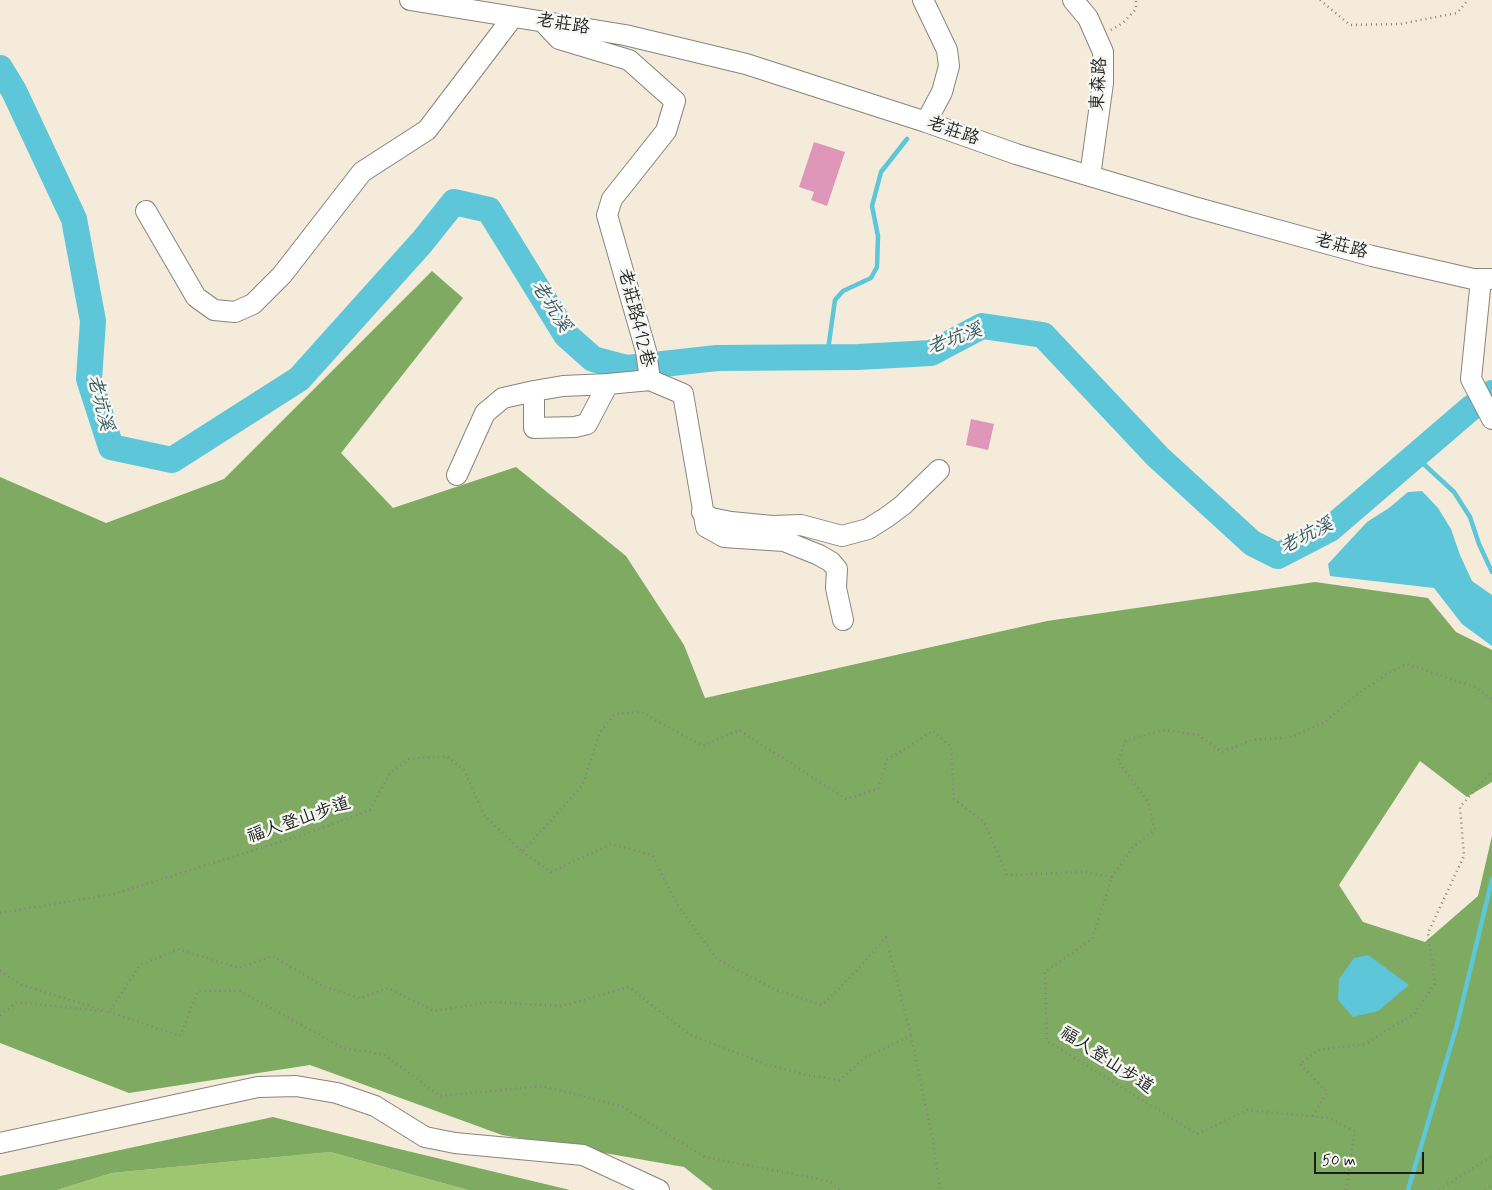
<!DOCTYPE html>
<meta charset="utf-8">
<style>
body{margin:0}
#map{position:relative;width:1492px;height:1190px;overflow:hidden;background:#f4ebda;font-family:Mynerve,sans-serif}
canvas{display:block}
.scale{position:absolute;left:1314px;top:1152px;width:110px;height:22px;box-sizing:border-box;border:2px solid #1c1c1c;border-top:0;padding-left:6px;font-size:15px;line-height:18px;white-space:nowrap;color:#1c1c1c;-webkit-text-stroke:4px #f6f6f2;paint-order:stroke}
</style>
<div id="map">
<canvas width="1492" height="1190"></canvas>
<div class="scale">50 m</div>
</div>
<script>
const ctx = document.querySelector('canvas').getContext('2d');
ctx.lineJoin = 'round';
function fill(path, color) { ctx.fillStyle = color; ctx.fill(path, 'evenodd'); }
const poly = rows => new Path2D(rows.map(r => 'M' + r).join(''));
function trace(path, color, width, dash) { ctx.strokeStyle = color; ctx.lineWidth = width; ctx.lineCap = dash ? 'butt' : 'round'; ctx.setLineDash(dash || []); ctx.stroke(path); }
function drawText(font, color, halo, rows, align = 'center') {
  ctx.font = font + ' Mynerve,"LXGW WenKai TC",sans-serif'; ctx.lineWidth = 5; ctx.setLineDash([]); ctx.textBaseline = 'middle'; ctx.strokeStyle = halo; ctx.fillStyle = color; for (const [text, x, y, turn = 0] of rows) {
    ctx.save(); ctx.translate(x, y); ctx.rotate((+turn || 0) * Math.PI / 180); ctx.textAlign = isNaN(turn) ? turn : align; if (halo) ctx.strokeText(text, 0, 0); ctx.fillText(text, 0, 0); ctx.restore();
  }
}
const green = poly([
 [330,1152,468,1190,57,1190,112,1173]
]);
const forest = poly([
 [432,271,463,298,341,453,393,508,516,467,626,556,684,645,705,698,1047,621,1315,582,1428,598,1456,632,1492,650,1492,782,1467,797,1420,761,1339,885,1363,922,1425,942,1478,896,1492,836,1492,1190,713,1190,684,1167,502,1135,310,1065,129,1093,0,1043,0,477,106,523,224,479],
 [273,1117,395,1148,570,1190,468,1190,330,1152,112,1173,57,1190,0,1190,0,1176]
]);
const water = poly([
 [1422,491,1438,508,1451,529,1460,555,1472,581,1492,595,1492,646,1462,624,1434,588,1330,576,1328,564,1367,522,1389,508,1408,492],
 [1368,955,1409,985,1378,1011,1353,1017,1338,1000,1339,979,1354,958]
]);
const stream = poly([
 [827,357,835,300,843,291,871,278,877,267,878,236,872,206,881,172,907,139],
 [1415,456,1454,492,1470,517,1479,544,1492,572],
 [1408,1190,1457,1025,1492,879]
]);
const river = poly([
 [0,68,14,91,74,219,93,321,89,379,111,447,172,460,299,379,422,242,454,202,489,210,566,335,593,359,627,368,717,358,858,357,931,353,982,326,1043,335,1158,457,1252,543,1278,556,1330,529,1471,408,1492,393]
]);
const building = poly([
 [814,142,845,152,827,206,811,200,814,192,799,187],
 [971,419,994,424,988,450,966,445]
]);
const path = poly([
 [1320,0,1350,25,1400,24,1457,13,1468,0],
 [1111,30,1123,23,1136,9,1136,0],
 [522,852,551,872,611,844,652,855,677,904,717,959,776,990,822,1005,859,968,886,937,911,1036],
 [1112,877,1133,847,1155,830,1148,802,1118,761,1126,740,1165,730,1198,735,1222,752,1252,740,1292,737,1325,722,1355,696,1388,673,1407,664,1475,687,1492,700],
 [0,913,114,894,306,834,370,810,390,773,409,759,446,756,464,770,484,815,522,852,582,786,600,732,615,714,641,712,703,746,739,730,846,799,878,789,887,760,933,731,951,747,954,799,984,822,1007,875,1084,872,1112,877,1092,939,1045,972,1047,1041,1197,1134,1247,1110,1329,1118,1355,1131,1346,1190],
 [0,971,22,985,109,1012,140,965,178,949,239,968,273,956,324,987,361,998,388,988,434,1011,491,1002,562,1006,629,987,689,1034,765,1064,807,1075,839,1080,866,1057,911,1036,932,1136,940,1190],
 [109,1012,180,1036,198,991,240,991,343,1048,385,1055,440,1096,542,1086,621,1106,705,1157,829,1181,841,1190],
 [0,1015,17,1002,101,1011],
 [1313,1116,1327,1092,1300,1064,1318,1050,1365,1044,1414,1014,1435,984,1428,933,1464,856,1460,807,1492,771],
 [1439,1190,1492,1156],
 [1485,1190,1492,1184]
]);
const minor = poly([
 [410,0,625,35,746,64,926,122,1016,154,1194,207,1372,256,1473,279,1492,279],
 [923,0,947,50,949,66,942,92,926,122],
 [1073,0,1088,18,1103,52,1103,83,1090,176],
 [543,22,559,39,629,60,675,101,666,131,612,199,607,215,646,351,650,380],
 [146,211,196,297,214,310,235,312,253,304,282,275,362,172,427,130,513,17],
 [1481,279,1471,379,1492,419],
 [534,391,563,386,608,384],
 [457,475,485,413,503,398,534,391,534,428,575,427,587,424,608,384,650,380,683,394,706,527,724,537,784,541,819,555,831,562,837,569,836,588,843,620],
 [702,512,711,518,731,522,772,526,801,525,842,536,868,529,887,517,903,505,939,470],
 [0,1143,258,1087,296,1086,337,1093,375,1106,425,1137,455,1143,583,1155,659,1190]
]);
const streetNames = [
 ["老莊路",563,25,9],
 ["東森路",1100,84,-87],
 ["老莊路",953,132,19],
 ["老莊路",1341,247,15],
 ["老莊路412巷",635,318,76],
 ["福人登山步道",299,821,-19],
 ["福人登山步道",1106,1061,33]
];
const waterNames = [
 ["老坑溪",550,307,57],
 ["老坑溪",955,340,-20],
 ["老坑溪",99,403,76],
 ["老坑溪",1307,537,-27]
];
fill(green, '#9ec570');
fill(forest, '#7eaa62');
fill(water, '#5dc6d9');
trace(stream, '#5dc6d9', 4.5);
trace(river, '#5dc6d9', 26);
fill(building, '#de97b9');
trace(minor, '#88847b', 22);
trace(path, '#88847b', 2.5, [1, 4]);
trace(minor, '#fff', 20);
drawText('18px', '#1c1c1c', '#f6f6f2', streetNames);
drawText('italic 19px', '#33585e', '#f6f6f2', waterNames);
</script>
